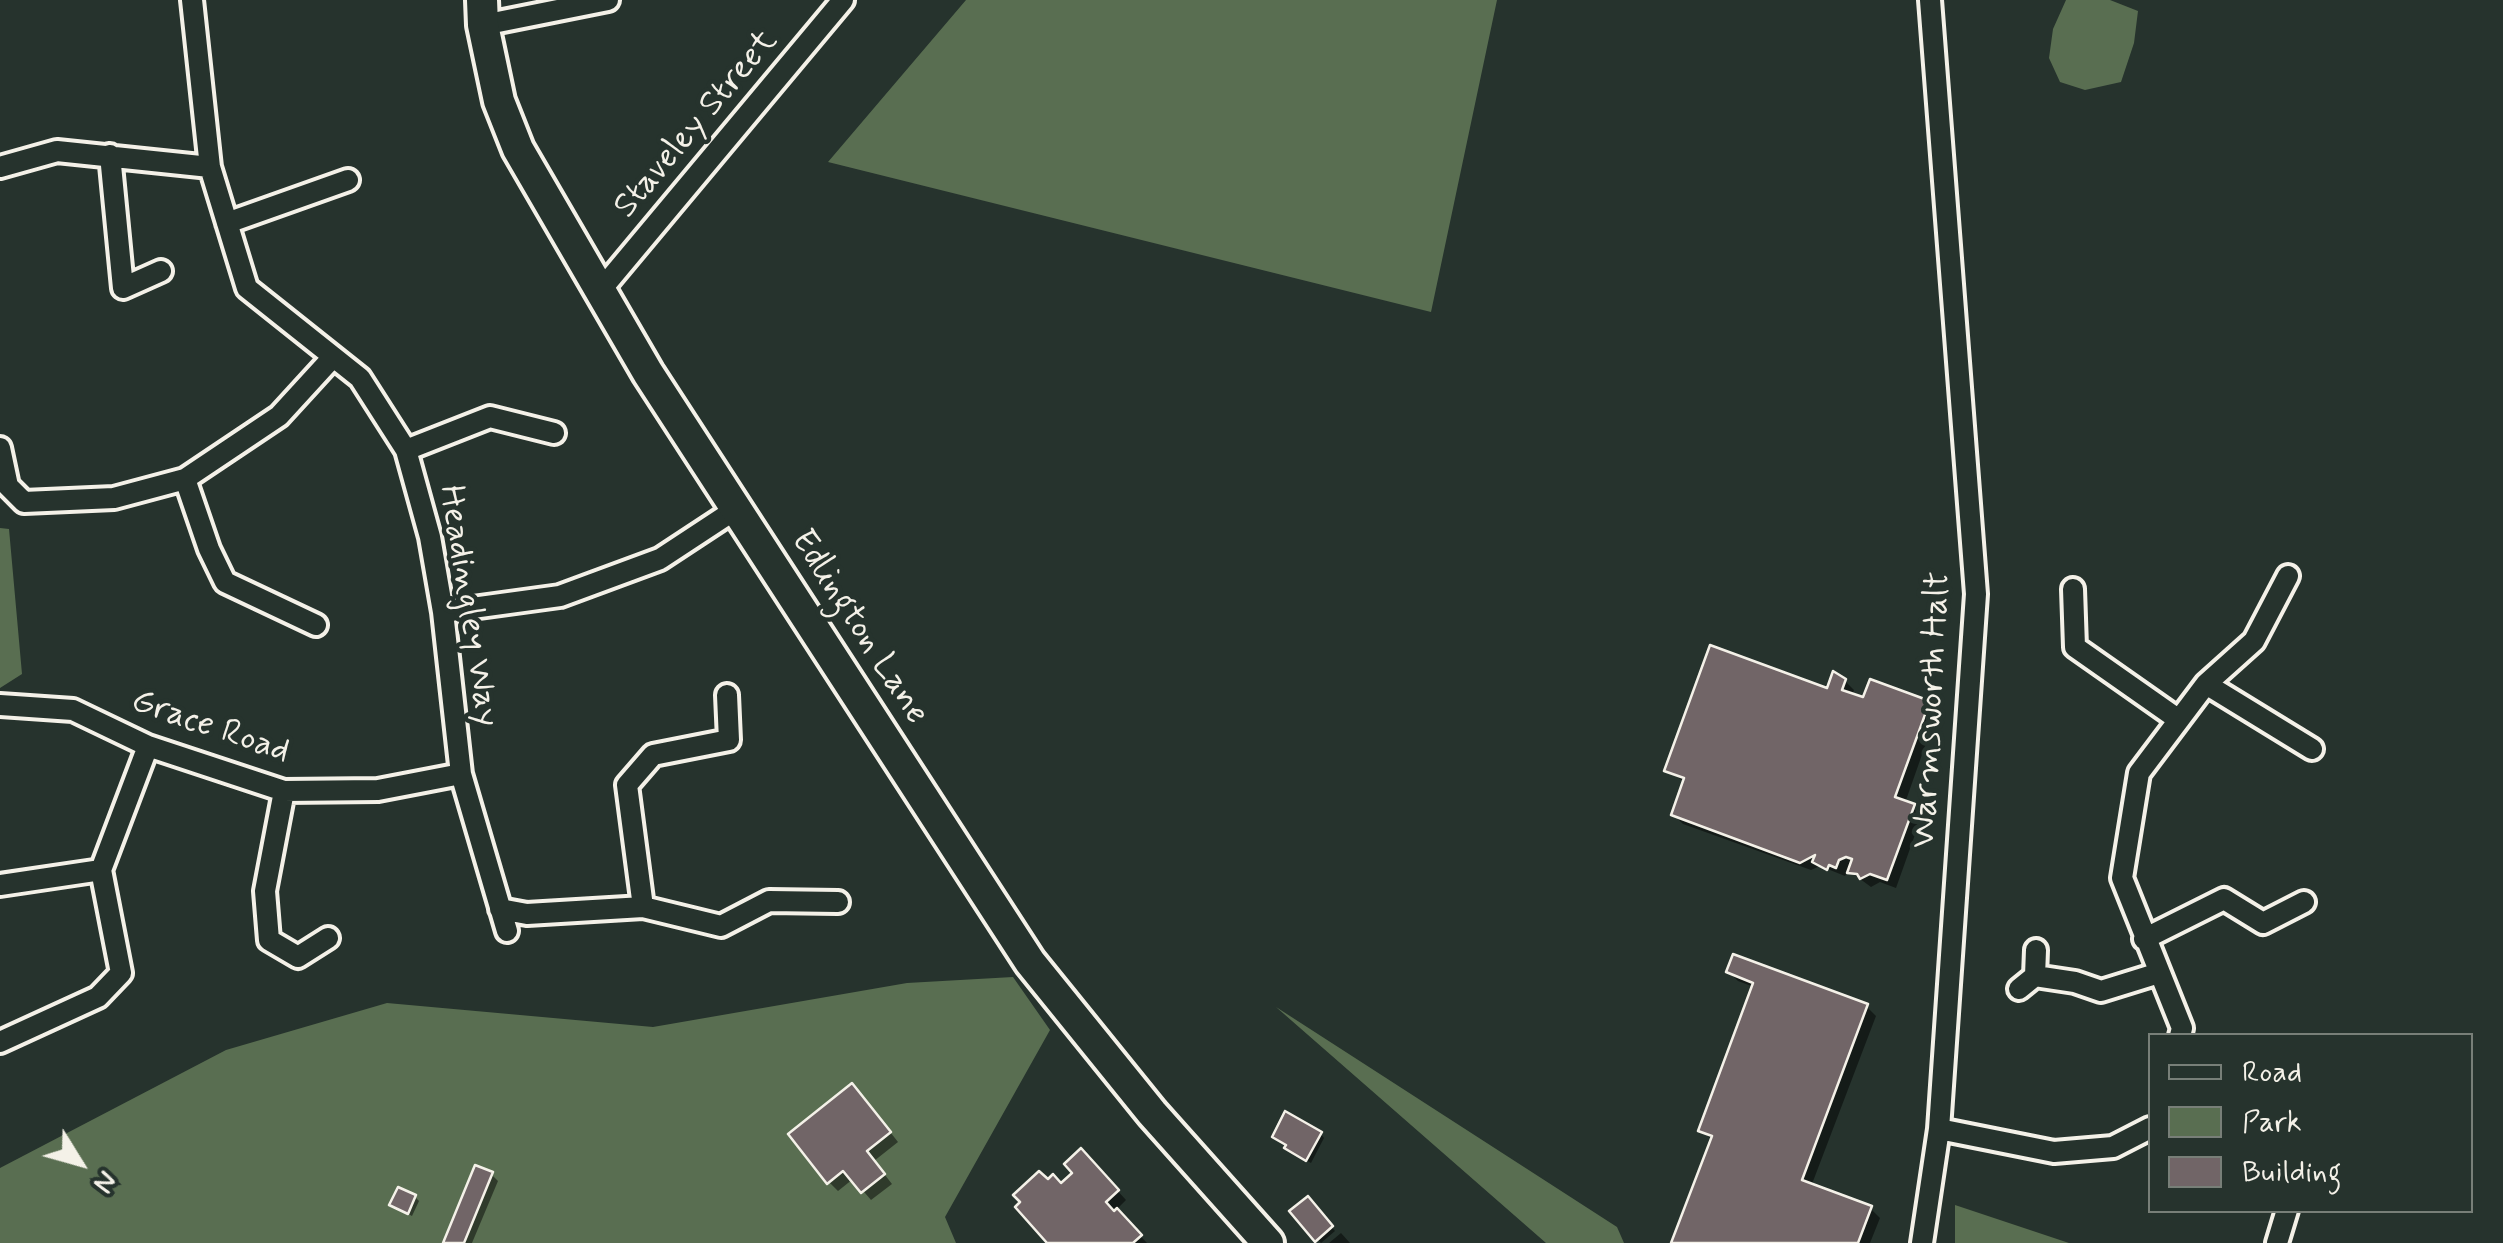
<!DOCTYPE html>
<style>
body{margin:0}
#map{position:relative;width:2503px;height:1243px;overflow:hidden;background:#26332d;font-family:Mynerve,sans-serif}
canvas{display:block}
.legend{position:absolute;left:2148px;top:1033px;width:325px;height:180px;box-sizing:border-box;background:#26332d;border:2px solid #787f78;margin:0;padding:12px 18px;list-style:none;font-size:30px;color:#f4f1e8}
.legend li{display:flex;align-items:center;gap:20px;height:50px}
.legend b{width:50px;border:2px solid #787f78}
.north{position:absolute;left:30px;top:1113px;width:100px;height:100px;-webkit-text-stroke:8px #26332d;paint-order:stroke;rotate:127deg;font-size:28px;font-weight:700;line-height:40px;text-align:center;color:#f4f1e8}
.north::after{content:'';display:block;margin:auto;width:35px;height:45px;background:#f4f1e8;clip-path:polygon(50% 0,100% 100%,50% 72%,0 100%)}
</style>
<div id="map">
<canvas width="2503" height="1243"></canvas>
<ul class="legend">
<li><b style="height:12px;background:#26332d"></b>Road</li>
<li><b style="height:28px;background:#596e51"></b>Park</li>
<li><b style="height:28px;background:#716567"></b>Building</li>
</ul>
<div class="north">N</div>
</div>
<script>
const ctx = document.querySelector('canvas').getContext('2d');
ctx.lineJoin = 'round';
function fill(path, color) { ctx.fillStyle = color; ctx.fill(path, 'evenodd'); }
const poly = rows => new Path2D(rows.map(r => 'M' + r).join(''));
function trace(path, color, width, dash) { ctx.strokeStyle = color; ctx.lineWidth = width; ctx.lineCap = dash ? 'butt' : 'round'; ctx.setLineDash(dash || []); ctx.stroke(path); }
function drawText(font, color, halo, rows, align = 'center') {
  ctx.font = font + ' Mynerve,sans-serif'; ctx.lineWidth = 9; ctx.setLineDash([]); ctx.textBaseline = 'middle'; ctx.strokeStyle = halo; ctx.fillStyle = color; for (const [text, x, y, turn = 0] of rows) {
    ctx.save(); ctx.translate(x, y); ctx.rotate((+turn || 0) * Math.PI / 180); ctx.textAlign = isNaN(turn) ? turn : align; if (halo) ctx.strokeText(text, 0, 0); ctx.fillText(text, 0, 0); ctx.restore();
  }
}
const green = poly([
 [966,0,1497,0,1431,312,828,162],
 [2066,0,2110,0,2138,11,2134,43,2121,82,2085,90,2060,82,2049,58,2053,29],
 [0,528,9,529,22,674,0,688],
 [1013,977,1050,1030,945,1217,956,1243,0,1243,0,1168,226,1050,387,1003,653,1027,907,983],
 [1276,1007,1617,1227,1624,1243,1546,1243],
 [1955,1205,2069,1243,1955,1243]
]);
const shadow = poly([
 [1845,681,1854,690,1852,696,1865,701,1928,703,1937,712,1905,803,1922,815,1896,888,1880,882,1871,887,1848,870,1845,876,1820,866,1811,870,1683,824,1674,815,1686,783,1667,770],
 [1729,972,1867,1007,1876,1016,1812,1184,1871,1209,1880,1218,1870,1243,1674,1243,1713,1140,1700,1130,1754,987,1738,981],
 [861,1095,898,1142,874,1161,892,1184,871,1200,853,1179,838,1191,829,1182],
 [1321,1134,1324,1138,1311,1163,1291,1152,1288,1146],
 [1081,1151,1126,1200,1116,1210,1147,1243,1048,1243,1048,1182,1061,1186,1076,1173],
 [491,1174,498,1181,472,1243,446,1243],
 [415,1197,419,1201,412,1216,392,1205],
 [1308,1199,1335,1231,1321,1243,1293,1212],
 [1341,1233,1350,1243,1329,1243]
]);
const building = poly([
 [1710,645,1827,688,1833,671,1846,679,1842,690,1863,697,1870,679,1930,701,1895,797,1915,804,1887,880,1870,874,1860,879,1857,874,1847,873,1852,859,1846,857,1839,860,1836,868,1829,865,1827,870,1812,862,1815,855,1800,863,1671,815,1684,778,1664,771,1710,645],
 [1733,954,1868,1004,1802,1180,1872,1206,1858,1243,1671,1243,1712,1136,1698,1131,1753,983,1726,972,1733,954],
 [852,1083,891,1132,867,1151,885,1174,861,1193,843,1171,827,1184,788,1134,852,1083],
 [1285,1111,1322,1132,1306,1161,1284,1148,1286,1145,1272,1137,1285,1111],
 [1081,1148,1119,1190,1106,1202,1114,1211,1117,1208,1142,1235,1133,1243,1047,1243,1015,1207,1020,1202,1013,1195,1039,1171,1048,1179,1053,1174,1061,1183,1072,1173,1064,1164,1081,1148],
 [475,1165,493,1172,464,1243,443,1243,475,1165],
 [398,1187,416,1195,408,1214,389,1205,398,1187],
 [1308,1196,1333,1226,1315,1242,1289,1211,1308,1196]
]);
const minor = poly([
 [192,0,210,167,247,288,360,378,406,450,430,537,443,612,461,774,507,931],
 [483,25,608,0],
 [110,155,123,288,161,271],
 [0,167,57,151,210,167],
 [227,223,348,180],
 [600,291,843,0],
 [0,448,8,486,24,502,114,498,185,479,279,416,333,357],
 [406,450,490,417,554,433],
 [185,479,209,549,225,582,316,625],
 [2073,589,2075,647,2179,720],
 [443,612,560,596,660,559,736,509],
 [2206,684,2312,749],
 [0,705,73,710,148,746,284,791,378,790,461,774],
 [284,791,265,891,269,940,298,957,328,938],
 [0,885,101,870],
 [643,907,627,785,653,755,729,740,727,695],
 [500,909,527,914,643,907,721,926,769,901,838,902],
 [2144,939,2224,899,2263,923,2304,902],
 [2035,976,2036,950],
 [2019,989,2035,976,2075,982,2101,991,2159,973],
 [2180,1036,2182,1028,2122,878,2139,773,2206,684,2254,641,2288,576],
 [0,1042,98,997,121,973,101,870,148,746],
 [1939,1129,2054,1152,2113,1147,2150,1128],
 [1922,1243,1939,1129,1976,594,1930,0],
 [2277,1243,2287,1210]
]);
const secondary = poly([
 [482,0,483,25,499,101,518,149,648,373,1030,962,1152,1113,1268,1243]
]);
const streetNames = [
 ["Staveley Street",697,125,-50],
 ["Headingley Way",467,606,81],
 ["Edlington Lane",858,628,57],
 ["Warmsworth Halt",1933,710,-87],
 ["Grace Road",210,728,19]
];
fill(green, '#596e51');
fill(shadow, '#0007');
fill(building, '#716567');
trace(building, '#f4f1e8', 2.5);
trace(minor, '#f4f1e8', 28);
trace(secondary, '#f4f1e8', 38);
trace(minor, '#26332d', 20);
trace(secondary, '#26332d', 30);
drawText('35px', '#f4f1e8', '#26332d', streetNames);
</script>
